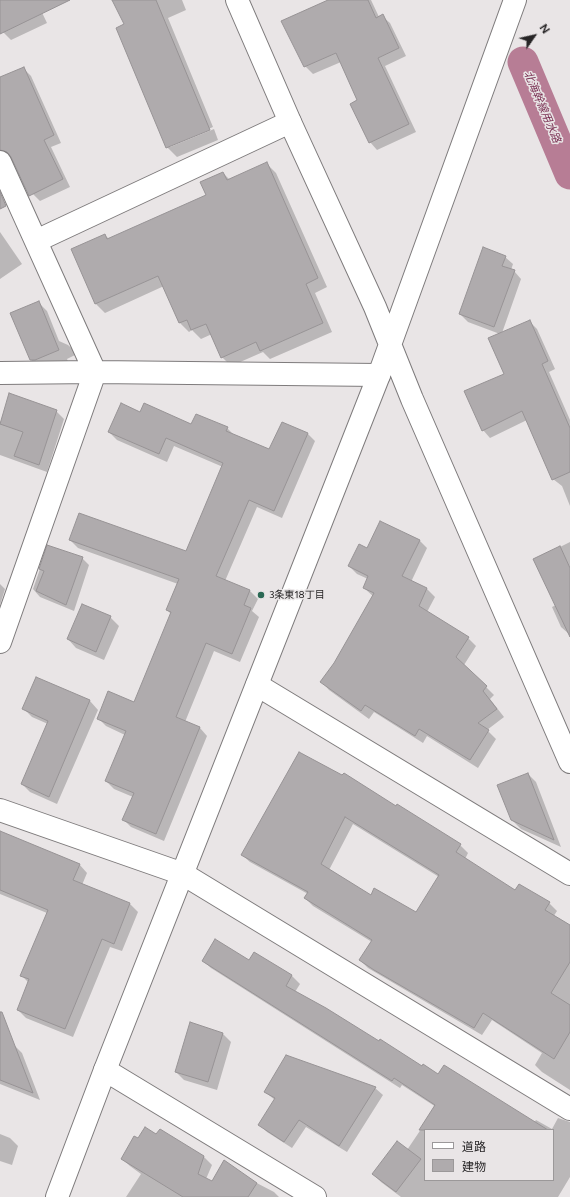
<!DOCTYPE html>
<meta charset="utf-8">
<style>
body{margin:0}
#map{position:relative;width:570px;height:1197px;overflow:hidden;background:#e9e5e6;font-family:Figtree,"Noto Sans JP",sans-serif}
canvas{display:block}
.legend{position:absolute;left:424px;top:1129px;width:130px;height:52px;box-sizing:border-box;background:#e9e5e6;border:1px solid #9b9899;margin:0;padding:5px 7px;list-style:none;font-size:12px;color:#272526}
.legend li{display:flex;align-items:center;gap:8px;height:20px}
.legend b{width:20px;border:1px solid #9b9899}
.north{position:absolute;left:514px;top:16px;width:40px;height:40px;-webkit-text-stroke:3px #e9e5e6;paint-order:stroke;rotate:56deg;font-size:11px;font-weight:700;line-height:16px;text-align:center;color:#272526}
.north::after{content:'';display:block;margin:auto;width:14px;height:18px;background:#272526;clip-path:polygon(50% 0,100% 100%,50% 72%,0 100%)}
</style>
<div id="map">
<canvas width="570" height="1197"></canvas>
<ul class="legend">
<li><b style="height:5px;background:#fff"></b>道路</li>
<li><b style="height:11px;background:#afabad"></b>建物</li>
</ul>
<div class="north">N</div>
</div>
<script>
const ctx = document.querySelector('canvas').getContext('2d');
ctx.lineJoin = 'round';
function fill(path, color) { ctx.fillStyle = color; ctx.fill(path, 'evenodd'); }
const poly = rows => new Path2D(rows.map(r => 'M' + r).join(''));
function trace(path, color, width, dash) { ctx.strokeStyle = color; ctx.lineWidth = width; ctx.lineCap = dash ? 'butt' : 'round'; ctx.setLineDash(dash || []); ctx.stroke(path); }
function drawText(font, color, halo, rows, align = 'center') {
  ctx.font = font + ' Figtree,"Noto Sans JP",sans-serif'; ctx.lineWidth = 3; ctx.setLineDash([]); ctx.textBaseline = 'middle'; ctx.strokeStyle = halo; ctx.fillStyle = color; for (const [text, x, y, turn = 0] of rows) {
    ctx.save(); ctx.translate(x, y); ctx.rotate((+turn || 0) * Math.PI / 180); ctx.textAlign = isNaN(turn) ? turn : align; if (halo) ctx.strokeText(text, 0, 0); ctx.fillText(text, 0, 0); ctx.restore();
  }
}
const shadow = poly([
 [0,0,36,0,47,23,11,40,3,32,0,26],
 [113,0,182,0,186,10,168,18,213,127,170,145,170,147,214,129,218,140,177,157,167,147,126,25],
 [328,0,371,0,379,17,382,16,390,23,406,56,385,66,416,132,377,150,370,142,358,101,341,62,313,74,305,66],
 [23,68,31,76,61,143,51,147,70,187,40,201,33,194,0,118,0,78],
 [267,164,276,173,327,287,315,293,332,332,270,359,263,352,231,366,222,357,212,334,201,339,192,330,189,332,180,323,164,286,105,313,96,304,73,250,105,235,109,239,208,196,223,173,230,180],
 [0,232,22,264,0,279],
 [505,257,513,264,511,270,514,271,521,279,502,333,529,321,537,329,555,369,549,372,570,420,570,506,562,486,553,479,527,420,490,438,483,430,505,374,500,334,468,322,460,314],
 [38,302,47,311,59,341,68,345,77,353,77,354,67,359,71,368,39,368,31,360],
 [10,395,56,411,64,419,47,472,0,455,0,424],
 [141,413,192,425,196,415,227,428,235,436,269,450,308,434,315,441,282,518,257,507,225,581,250,591,258,599,252,611,259,617,240,662,214,651,185,722,200,728,207,736,164,841,131,827,124,820,133,797,114,789,106,781,125,735,106,726,98,718,134,704,171,614,167,610,178,584,78,548,70,540,186,552,223,467,174,446,167,462,117,440,109,432],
 [419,540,427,548,411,582,427,589,435,597,427,612,468,638,476,646,464,665,494,695,490,699,504,717,487,730,496,739,478,768,427,736,423,743,374,712,369,719,329,690,322,682,335,663,374,597,364,588,368,579,357,574,349,566,368,549],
 [570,542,570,634,569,634,561,627,552,607,556,605,534,560],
 [48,546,82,558,89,565,74,611,40,597,33,589],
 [0,584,5,589,0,605],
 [110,617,119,626,104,660,76,648,68,639],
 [37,678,90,701,98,710,57,804,30,792,22,784,48,724,32,717,24,709],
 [300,753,460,845,468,853,465,859,515,891,549,903,557,911,553,917,570,927,570,1090,542,1072,535,1065,542,1053,492,1020,482,1035,368,968,360,960,372,942,313,906,305,898,308,894,250,862,242,855],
 [353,824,439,877,416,914,371,896,329,870],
 [528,774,536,782,561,847,521,829,512,820],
 [0,833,79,864,87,873,82,885,130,904,138,912,122,951,110,947,73,1037,26,1018,18,1010,29,983,21,975,47,913,0,894],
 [255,953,292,976,300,984,295,992,422,1067,534,1123,536,1120,552,1129,558,1118,570,1122,570,1177,558,1197,401,1197,381,1182,373,1174,407,1150,436,1107,402,1085,400,1088,211,968,203,961,249,962],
 [425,1130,553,1130,553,1180,425,1180],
 [191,1023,223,1034,231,1042,217,1090,184,1080,176,1072],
 [0,1039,13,1044,22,1053,40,1100,0,1084],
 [375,1088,383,1095,347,1152,306,1127,292,1148,267,1132,260,1125,275,1100,265,1092],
 [160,1130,204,1157,212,1165,206,1179,212,1182,249,1179,274,1192,279,1197,126,1197,141,1174,130,1166,122,1159,138,1139,157,1136],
 [0,1134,10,1138,18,1146,12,1165,0,1161]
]);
const canal = poly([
 [523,62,570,174]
]);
const building = poly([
 [0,0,70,0,0,34,0,0],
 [112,0,156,0,210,130,166,148,116,28,124,24,112,0],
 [328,0,368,0,376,18,383,14,399,48,378,58,409,124,369,143,350,104,357,100,336,53,304,67,281,21,328,0],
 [24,67,54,135,44,140,63,179,29,196,11,157,7,152,0,150,0,77,24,67],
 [267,162,318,278,306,284,323,323,260,351,256,342,221,358,206,324,191,330,187,320,179,323,158,276,95,304,71,249,105,234,107,239,206,195,200,182,223,172,227,180,267,162],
 [0,192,6,206,0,209,0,192],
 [483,247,506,256,502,266,515,270,494,327,459,314,483,247],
 [39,301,59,350,35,360,30,360,10,313,39,301],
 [530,320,548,361,542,364,570,428,570,472,552,480,522,411,482,431,464,391,504,374,488,338,530,320],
 [9,393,57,410,39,465,14,456,23,432,0,424,9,393],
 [121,403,140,412,144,403,191,424,196,414,228,427,226,431,269,449,282,422,308,433,274,511,249,500,216,576,250,590,244,605,251,608,232,654,206,643,176,717,200,727,156,834,122,820,134,793,105,781,126,731,97,719,108,691,134,702,171,612,166,610,179,579,69,540,79,513,186,551,223,463,166,438,159,454,108,432,121,403],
 [380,521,420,540,402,576,427,588,419,606,469,637,456,657,487,686,483,691,497,709,478,723,489,730,470,760,419,729,415,736,365,705,361,711,320,682,334,663,374,593,363,588,368,576,348,566,359,544,367,548,380,521],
 [47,545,83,557,66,605,36,591,44,571,39,569,47,545],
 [560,546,570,568,570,637,533,559,560,546],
 [82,604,111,616,96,652,67,639,82,604],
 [36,677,90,700,49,797,21,784,48,721,22,709,36,677],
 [299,752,342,775,344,773,396,806,397,804,461,844,456,852,515,890,519,884,550,902,545,910,570,925,570,962,551,993,570,1005,570,1032,554,1059,483,1013,474,1028,374,970,359,960,372,940,304,898,308,892,241,855,299,752],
 [345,817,439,875,416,912,374,888,371,895,321,864,345,817],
 [528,773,554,840,511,820,497,785,528,773],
 [0,831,80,864,73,880,130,903,114,944,102,939,65,1029,17,1010,29,979,20,976,48,910,0,890,0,831],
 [215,939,249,960,254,952,292,975,286,986,326,1008,379,1041,380,1039,422,1066,423,1064,438,1074,444,1065,548,1130,419,1130,435,1105,394,1078,392,1081,202,961,215,939],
 [0,1012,2,1012,33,1093,0,1080,0,1012],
 [190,1022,223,1033,208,1082,175,1072,190,1022],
 [286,1055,376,1087,339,1146,299,1120,284,1142,258,1125,275,1098,264,1092,286,1055],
 [145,1127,156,1134,160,1129,204,1156,198,1174,212,1181,224,1160,257,1183,248,1197,183,1197,121,1159,134,1136,138,1138,145,1127],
 [397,1141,421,1159,396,1192,372,1174,397,1141]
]);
const minor = poly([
 [0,162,95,372,0,642],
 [36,241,290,122],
 [0,373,95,372,379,375],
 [257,685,570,874],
 [0,810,183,874,570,1109],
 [105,1070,315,1197]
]);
const tertiary = poly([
 [237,0,290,122,375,307,412,399,570,762],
 [57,1197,105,1070,379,375,515,0]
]);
const markers = [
 [261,595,4,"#2b6854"]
];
const poiNames = [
 ["3条東18丁目",269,595]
];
const waterNames = [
 ["北海幹線用水路",542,107,67]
];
fill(shadow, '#0003');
trace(canal, '#b77d95', 31);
fill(building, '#afabad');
trace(building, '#979395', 1);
trace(minor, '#7e7b7c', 24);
trace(tertiary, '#7e7b7c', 24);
trace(minor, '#fff', 22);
trace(tertiary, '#fff', 22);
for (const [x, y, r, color] of markers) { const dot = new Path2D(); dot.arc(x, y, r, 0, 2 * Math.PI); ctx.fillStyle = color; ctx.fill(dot); trace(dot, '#e9e5e6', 1.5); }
drawText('10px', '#272526', '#e9e5e6', poiNames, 'left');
drawText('italic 11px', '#7b3254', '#e9e5e6', waterNames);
</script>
